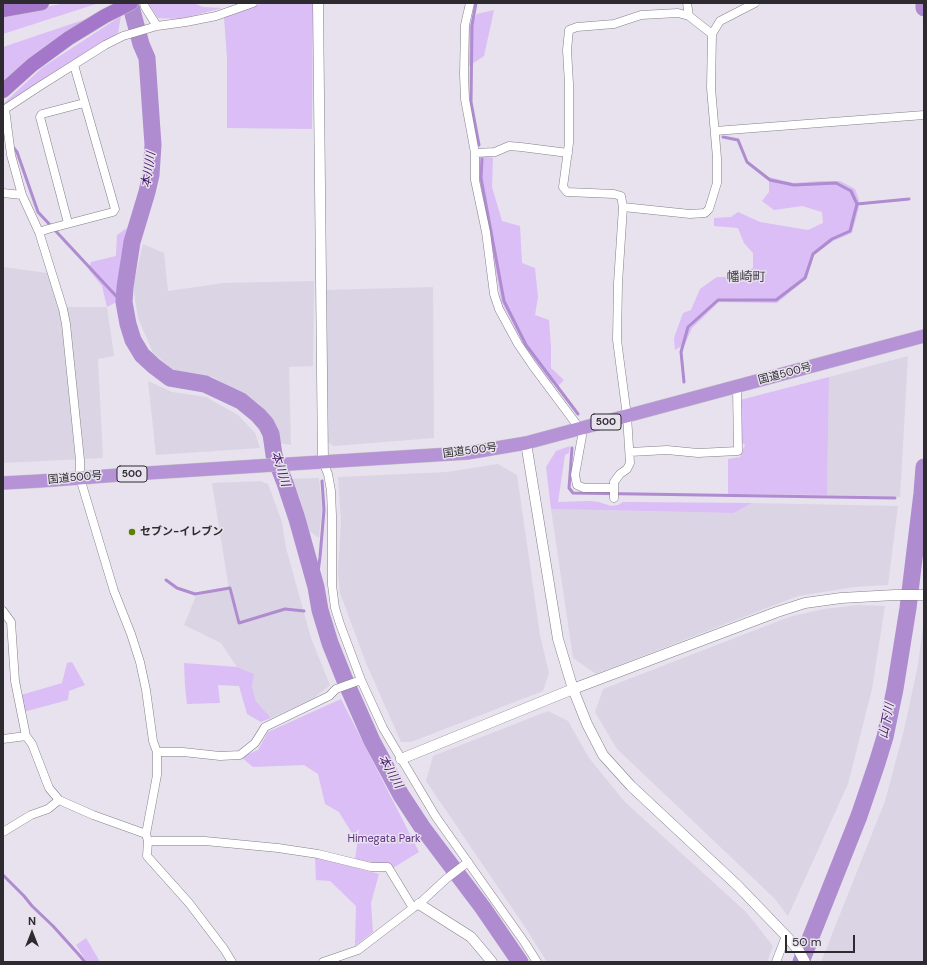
<!DOCTYPE html>
<meta charset="utf-8">
<style>
body{margin:0}
#map{position:relative;width:927px;height:965px;overflow:hidden;background:#e7e2ed;font-family:"DM Sans",sans-serif}
canvas{display:block}
.frame{position:absolute;inset:0;border:4px solid #2d2b2f;pointer-events:none}
.north{position:absolute;left:12px;top:913px;width:40px;height:40px;-webkit-text-stroke:3px #e7e2ed;paint-order:stroke;rotate:0deg;font-size:11px;font-weight:700;line-height:16px;text-align:center;color:#2d2b2f}
.north::after{content:'';display:block;margin:auto;width:14px;height:18px;background:#2d2b2f;clip-path:polygon(50% 0,100% 100%,50% 72%,0 100%)}
.scale{position:absolute;left:785px;top:935px;width:70px;height:18px;box-sizing:border-box;border:2px solid #2d2b2f;border-top:0;padding-left:5px;font-size:12px;line-height:14px;white-space:nowrap;color:#2d2b2f;-webkit-text-stroke:3px #e7e2ed;paint-order:stroke}
</style>
<div id="map">
<canvas width="927" height="965"></canvas>
<div class="frame"></div>
<div class="north">N</div>
<div class="scale">50 m</div>
</div>
<script>
const ctx = document.querySelector('canvas').getContext('2d');
ctx.lineJoin = 'round';
function fill(path, color) { ctx.fillStyle = color; ctx.fill(path, 'evenodd'); }
const poly = rows => new Path2D(rows.map(r => 'M' + r).join(''));
function trace(path, color, width, dash) { ctx.strokeStyle = color; ctx.lineWidth = width; ctx.lineCap = dash ? 'butt' : 'round'; ctx.setLineDash(dash || []); ctx.stroke(path); }
function drawText(font, color, halo, rows, align = 'center') {
  ctx.font = font + ' "DM Sans","Noto Sans JP",sans-serif'; ctx.lineWidth = 3; ctx.setLineDash([]); ctx.textBaseline = 'middle'; ctx.strokeStyle = halo; ctx.fillStyle = color; for (const [text, x, y, turn = 0] of rows) {
    ctx.save(); ctx.translate(x, y); ctx.rotate((+turn || 0) * Math.PI / 180); ctx.textAlign = isNaN(turn) ? turn : align; if (halo) ctx.strokeText(text, 0, 0); ctx.fillText(text, 0, 0); ctx.restore();
  }
}
const built = poly([
 [143,244,164,253,168,291,224,283,314,281,313,366,289,367,291,445,278,443,274,422,259,404,213,377,176,372,153,353,138,318,133,286],
 [3,267,47,273,61,307,107,307,114,356,98,359,103,458,3,463],
 [433,287,434,438,334,446,327,442,326,290],
 [908,356,900,497,827,495,829,377],
 [148,381,172,392,206,397,238,415,255,433,260,448,156,455],
 [498,464,517,475,540,635,549,673,543,691,411,742,401,742,366,663,340,593,338,573,341,521,338,477,447,472],
 [319,478,322,509,319,538,309,531,291,479],
 [260,481,268,484,282,522,286,548,311,638,330,685,313,699,271,718,256,701,252,687,253,674,237,667,221,643,184,625,196,596,229,589,212,483],
 [752,503,898,506,888,585,855,587,798,596,596,674,573,658,551,509,734,513],
 [858,605,885,606,872,689,848,784,788,916,774,898,617,749,595,712,603,689,789,617,823,609],
 [924,619,924,962,821,962,885,801,904,730,918,665],
 [548,711,568,721,589,758,625,802,746,912,773,946,767,962,547,962,525,927,426,781,433,756]
]);
const green = poly([
 [66,3,99,3,3,34,3,15],
 [148,3,194,3,203,7,222,8,181,19,158,18],
 [263,3,313,3,312,129,227,128,227,58,224,17],
 [494,10,484,56,469,66,469,26,477,14],
 [121,16,118,33,38,82,3,108,3,104,43,67],
 [86,19,43,49,12,73,3,83,3,47],
 [478,155,493,158,492,187,502,221,520,226,522,263,535,268,538,297,535,315,549,320,551,346,551,368,564,380,558,386,550,382,524,345,501,301,480,179],
 [769,177,793,183,820,181,840,181,855,189,859,200,859,207,852,233,833,241,814,255,807,278,777,303,719,302,692,328,685,344,675,350,674,338,683,313,691,310,700,289,717,277,739,277,753,268,753,253,744,243,738,228,714,226,714,218,731,217,738,212,760,222,808,230,823,223,822,212,802,206,774,210,762,201,769,192],
 [127,228,118,301,107,307,102,286,89,270,91,262,116,256,117,235],
 [829,377,827,495,728,494,728,459,740,457,745,445,739,440,740,400],
 [570,446,569,453,565,455,558,502,589,501,599,502,611,506,618,505,623,502,752,503,734,513,551,509,546,467,556,451],
 [72,662,85,685,69,691,68,700,23,712,21,695,62,683,67,663],
 [184,663,237,667,254,674,252,687,256,701,271,718,261,722,247,714,239,686,218,685,220,703,187,704,185,686],
 [341,699,419,852,393,868,390,865,355,860,359,829,353,835,339,812,325,804,318,774,304,765,253,767,241,757,258,750,268,732],
 [315,857,379,874,371,903,373,932,355,946,356,906,330,881,316,880],
 [86,938,100,962,87,962,76,945]
]);
const stream = poly([
 [476,3,472,25,471,102,479,145],
 [723,137,738,140,747,162,770,180,794,185,836,183,851,191,857,204,909,199],
 [12,146,17,152,38,212,117,297,124,302],
 [482,159,481,178,504,301,526,345,578,414],
 [684,382,681,352,688,327,718,300,776,300,805,278,813,254,832,239,850,231,857,204],
 [572,448,569,488,573,493,895,498],
 [166,580,177,588,195,594,230,588,239,623,285,609,304,611],
 [316,587,320,557,324,510,322,481],
 [3,875,24,896,32,906,53,926,80,956,85,962]
]);
const river = poly([
 [130,3,141,44,147,58,153,145,151,175,147,192,132,242,125,287,124,302,128,324,133,340,142,355,154,366,170,378,205,384,241,401,258,415,266,424,271,434,274,455,285,483,297,519,316,587,320,610,330,643,344,678,372,741,401,795,422,827,483,908,520,962],
 [924,3,924,8],
 [801,962,859,816,877,763,885,737,895,689,908,608,922,493,924,467]
]);
const minor = poly([
 [144,3,145,7,157,26],
 [470,3,465,25,464,74,465,99,475,153,475,180,486,232,494,294,499,309,518,344,533,366,580,429,582,436,575,475,577,485,584,488,614,488],
 [687,3,689,16],
 [715,131,924,115],
 [475,153,495,152,509,146,521,147,568,153],
 [3,193,22,195],
 [623,207,690,214,705,213,709,209,717,183,717,158,711,88,712,34,720,21,755,3],
 [68,223,40,117,42,114,84,103],
 [39,232,48,229,113,212,115,209,74,65],
 [630,452,667,450,698,453,738,451,737,387],
 [323,462,328,474,331,491,332,516,332,585,335,608,340,624,361,680,383,728,436,817,525,943,537,962],
 [614,498,614,482,620,474,627,469,630,463,627,416,617,340,618,283,623,207,621,196,614,194,567,192,563,187,569,143,569,84,567,50,569,30,577,27,614,24,641,15,678,13,689,16,712,34],
 [3,611,11,622,15,681,26,736],
 [3,739,26,736,32,744,49,788,59,800,93,815,146,834],
 [157,752,183,752,220,756,240,755,255,743,265,727,329,696,336,689,361,680],
 [3,832,31,815,48,809,59,800],
 [148,841,205,841,278,848,318,854,371,867,388,867,413,908],
 [232,962,224,949,189,903,147,856,148,841,146,834,157,775,157,752,153,741,146,690,140,662,131,634,114,591,80,478,80,460,66,324,63,309,39,232,22,195,11,155,5,109,40,86,105,45,123,36,157,26,186,22,216,16,253,3],
 [323,962,358,950,413,908,419,904,446,879,468,862],
 [776,962,786,936]
]);
const tertiary = poly([
 [318,3,323,462],
 [526,443,558,639,573,689,587,724,603,755,631,786,738,886,789,939,799,951,805,962],
 [401,759,573,689,777,612,805,603,841,598,895,595,924,595],
 [419,904,471,937,492,962]
]);
const trunk = poly([
 [3,483,40,481,132,474,289,464,467,453,526,443,924,336]
]);
const motorway = poly([
 [3,10,42,3],
 [3,91,32,65,69,38,105,16,131,3]
]);
const markers = [
 [132,532,4,"#5a8101"]
];
const shields = [
 [606,422,30],
 [132,474,30]
];
const shieldNames = [
 ["500",606,422],
 ["500",132,474]
];
const streetNames = [
 ["国道500号",785,374,-15],
 ["国道500号",470,451,-7],
 ["国道500号",75,478,-5]
];
const poiNames = [
 ["セブン-イレブン",140,532]
];
const parkNames = [
 ["Himegata Park",384,839]
];
const waterNames = [
 ["本川川",149,170,-81],
 ["本川川",280,469,72],
 ["山下川",887,721,-79],
 ["本川川",390,772,60]
];
const quarterNames = [
 ["幡崎町",746,278]
];
fill(built, '#dbd4e4');
fill(green, '#dabef5');
trace(stream, '#af8bd0', 3);
trace(river, '#af8bd0', 17);
trace(minor, '#848089', 9);
trace(tertiary, '#848089', 11);
trace(trunk, '#c4c4c5', 14);
trace(motorway, '#c4c4c5', 15);
trace(minor, '#fff', 8);
trace(tertiary, '#fff', 10);
trace(trunk, '#b692d6', 13);
trace(motorway, '#a477cb', 14);
for (const [x, y, r, color] of markers) { const dot = new Path2D(); dot.arc(x, y, r, 0, 2 * Math.PI); ctx.fillStyle = color; ctx.fill(dot); trace(dot, '#e7e2ed', 1.5); }
for (const [x, y, w] of shields) { const box = new Path2D(); box.roundRect(x - w / 2, y - 8, w, 16, 3); ctx.fillStyle = '#e7e2ed'; ctx.fill(box); trace(box, '#2d2b2f', 1); }
drawText('bold 10px', '#2d2b2f', null, shieldNames);
drawText('11px', '#2d2b2f', '#e7e2ed', streetNames);
drawText('bold 11px', '#2d2b2f', '#e7e2ed', poiNames, 'left');
drawText('11px', '#5e2f81', '#e7e2ed', parkNames);
drawText('italic 12px', '#471667', '#e7e2ed', waterNames);
drawText('13px', '#403c44', '#e7e2ed', quarterNames);
</script>
